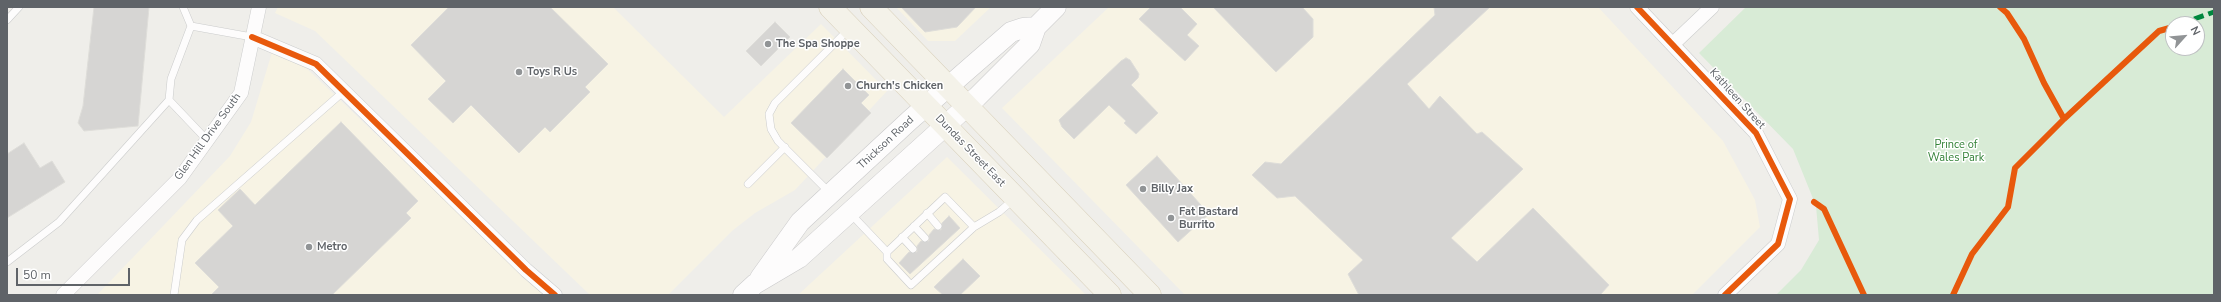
<!DOCTYPE html>
<style>
body{margin:0}
#map{position:relative;width:2221px;height:302px;overflow:hidden;background:#efeeea;font-family:"Nunito Sans",sans-serif}
canvas{display:block}
.frame{position:absolute;inset:0;border:8px solid #5f6368;pointer-events:none}
.north{position:absolute;left:2165px;top:16px;width:40px;height:40px;box-sizing:border-box;background:#fff;border:1px solid #bfc1c3;border-radius:50%;rotate:63deg;font-size:11px;font-weight:700;line-height:16px;text-align:center;color:#5f6368}
.north::after{content:'';display:block;margin:auto;width:14px;height:18px;background:#919496;clip-path:polygon(50% 0,100% 100%,50% 72%,0 100%)}
.scale{position:absolute;left:16px;top:268px;width:114px;height:18px;box-sizing:border-box;border:2px solid #5f6368;border-top:0;padding-left:5px;font-size:12px;line-height:14px;white-space:nowrap;color:#5f6368;-webkit-text-stroke:3px #fff;paint-order:stroke}
</style>
<div id="map">
<canvas width="2221" height="302"></canvas>
<div class="frame"></div>
<div class="north">N</div>
<div class="scale">50 m</div>
</div>
<script>
const ctx = document.querySelector('canvas').getContext('2d');
ctx.lineJoin = 'round';
function fill(path, color) { ctx.fillStyle = color; ctx.fill(path, 'evenodd'); }
const poly = rows => new Path2D(rows.map(r => 'M' + r).join(''));
function trace(path, color, width, dash) { ctx.strokeStyle = color; ctx.lineWidth = width; ctx.lineCap = dash ? 'butt' : 'round'; ctx.setLineDash(dash || []); ctx.stroke(path); }
function drawText(font, color, halo, rows, align = 'center') {
  ctx.font = font + ' "Nunito Sans",sans-serif'; ctx.lineWidth = 3; ctx.setLineDash([]); ctx.textBaseline = 'middle'; ctx.strokeStyle = halo; ctx.fillStyle = color; for (const [text, x, y, turn = 0] of rows) {
    ctx.save(); ctx.translate(x, y); ctx.rotate((+turn || 0) * Math.PI / 180); ctx.textAlign = isNaN(turn) ? turn : align; if (halo) ctx.strokeText(text, 0, 0); ctx.fillText(text, 0, 0); ctx.restore();
  }
}
const commercial = poly([
 [278,7,613,7,724,117,821,24,887,91,795,190,755,213,732,231,668,295,590,295,315,31,275,13],
 [896,7,991,7,955,41,928,41],
 [1109,7,1598,7,1723,141,1755,200,1760,227,1692,295,1185,295,1002,108],
 [273,49,303,65,546,295,97,295,230,156,251,122],
 [947,157,1086,295,798,295]
]);
const green = poly([
 [1746,7,2214,7,2214,295,1776,295,1801,270,1819,240,1816,206,1793,149,1699,53],
 [2173,24,2197,24,2197,48,2173,48]
]);
const building = poly([
 [94,7,149,7,138,126,84,131,78,123,83,106,94,7],
 [449,7,550,7,608,64,585,87,590,92,550,132,545,127,519,153,471,105,453,123,428,99,446,81,411,45,449,7],
 [901,7,976,7,957,27,925,32,901,7],
 [1151,7,1180,7,1197,24,1187,35,1199,46,1185,61,1139,19,1151,7],
 [1213,7,1302,7,1313,19,1313,37,1276,72,1213,7],
 [1434,7,1490,7,1407,84,1429,109,1440,96,1477,134,1482,132,1523,169,1451,238,1477,262,1533,208,1609,285,1600,295,1359,295,1348,274,1363,260,1295,196,1277,198,1252,175,1265,162,1281,164,1435,15,1434,7],
 [775,22,790,37,761,66,746,51,775,22],
 [1126,58,1130,60,1139,74,1138,78,1131,85,1158,113,1136,134,1124,123,1126,121,1109,105,1074,139,1062,127,1059,120,1121,61,1126,58],
 [843,69,869,95,861,103,871,113,827,158,791,123,843,69],
 [341,122,418,201,406,213,411,218,332,295,211,295,219,287,195,263,233,226,218,210,240,189,255,205,341,122],
 [24,143,40,168,52,161,65,182,7,218,7,154,24,143],
 [1157,156,1209,214,1178,242,1126,185,1157,156],
 [949,216,960,228,910,274,899,263,909,252,917,252,917,246,921,241,929,241,929,235,934,229,941,230,942,223,949,216],
 [963,259,980,276,960,295,943,295,934,287,963,259]
]);
const lane = poly([
 [183,7,191,26,171,79,169,100,207,140],
 [7,20,19,7],
 [191,26,252,37],
 [748,184,785,147],
 [829,192,778,141,771,129,769,114,775,103,848,30],
 [850,213,887,252,945,197,974,227,911,285,887,259,887,252],
 [927,213,938,226],
 [914,226,925,238],
 [974,227,999,212,1014,199],
 [902,237,913,249],
 [7,262,59,222,169,100],
 [174,295,182,240,197,220,343,92]
]);
const street = poly([
 [1637,7,1756,133,1790,199,1778,244,1725,295],
 [252,37,316,64,526,270,555,295],
 [1673,44,1712,7],
 [63,295,180,178,241,93,259,7]
]);
const secondary = poly([
 [760,278,800,222,910,120,1011,32,1023,28,1036,27],
 [743,295,755,284,799,258,977,97,1030,44,1036,27,1056,7]
]);
const primary = poly([
 [830,7,1110,295],
 [871,7,1150,295]
]);
const quiet = poly([
 [2180,24,2214,12]
]);
const cycleway = poly([
 [1637,7,1756,133,1790,199,1778,244,1725,295],
 [2000,7,2007,13,2024,39,2044,83,2064,119],
 [252,37,316,64,526,270,555,295],
 [1814,202,1824,209,1864,295],
 [1953,295,1972,254,2008,207,2015,168,2064,119,2159,31,2173,27]
]);
const markers = [
 [768,44,4,"#919496"],
 [519,72,4,"#919496"],
 [848,86,4,"#919496"],
 [1143,189,4,"#919496"],
 [1171,218,4,"#919496"],
 [309,247,4,"#919496"]
];
const poiNames = [
 ["The Spa Shoppe",776,44],
 ["Toys R Us",527,72],
 ["Church's Chicken",856,86],
 ["Billy Jax",1151,189],
 ["Fat Bastard",1179,212],
 ["Burrito",1179,225],
 ["Metro",317,247]
];
const streetNames = [
 ["Kathleen Street",1737,99,48],
 ["Glen Hill Drive South",208,137,-54],
 ["Thickson Road",886,143,-43],
 ["Dundas Street East",970,151,46]
];
const parkNames = [
 ["Prince of",1956,145],
 ["Wales Park",1956,158]
];
fill(commercial, '#f7f3e4');
fill(green, '#d8ebd6');
fill(building, '#d6d5d3');
trace(building, '#deddd9', 1);
trace(lane, '#cbcccc', 8);
trace(street, '#cbcccc', 15);
trace(secondary, '#cacacb', 21);
trace(primary, '#d7ceb8', 23);
trace(lane, '#fdfcfc', 7);
trace(street, '#fdfcfc', 14);
trace(secondary, '#fdfcfc', 20);
trace(primary, '#f4f2e9', 22);
trace(quiet, '#00873e', 5, [10, 5]);
trace(cycleway, '#e8590c', 6);
for (const [x, y, r, color] of markers) { const dot = new Path2D(); dot.arc(x, y, r, 0, 2 * Math.PI); ctx.fillStyle = color; ctx.fill(dot); trace(dot, '#fff', 1.5); }
drawText('bold 11px', '#5f6368', '#fff', poiNames, 'left');
drawText('11px', '#5f6368', '#fff', streetNames);
drawText('11px', '#348238', '#fff', parkNames);
</script>
